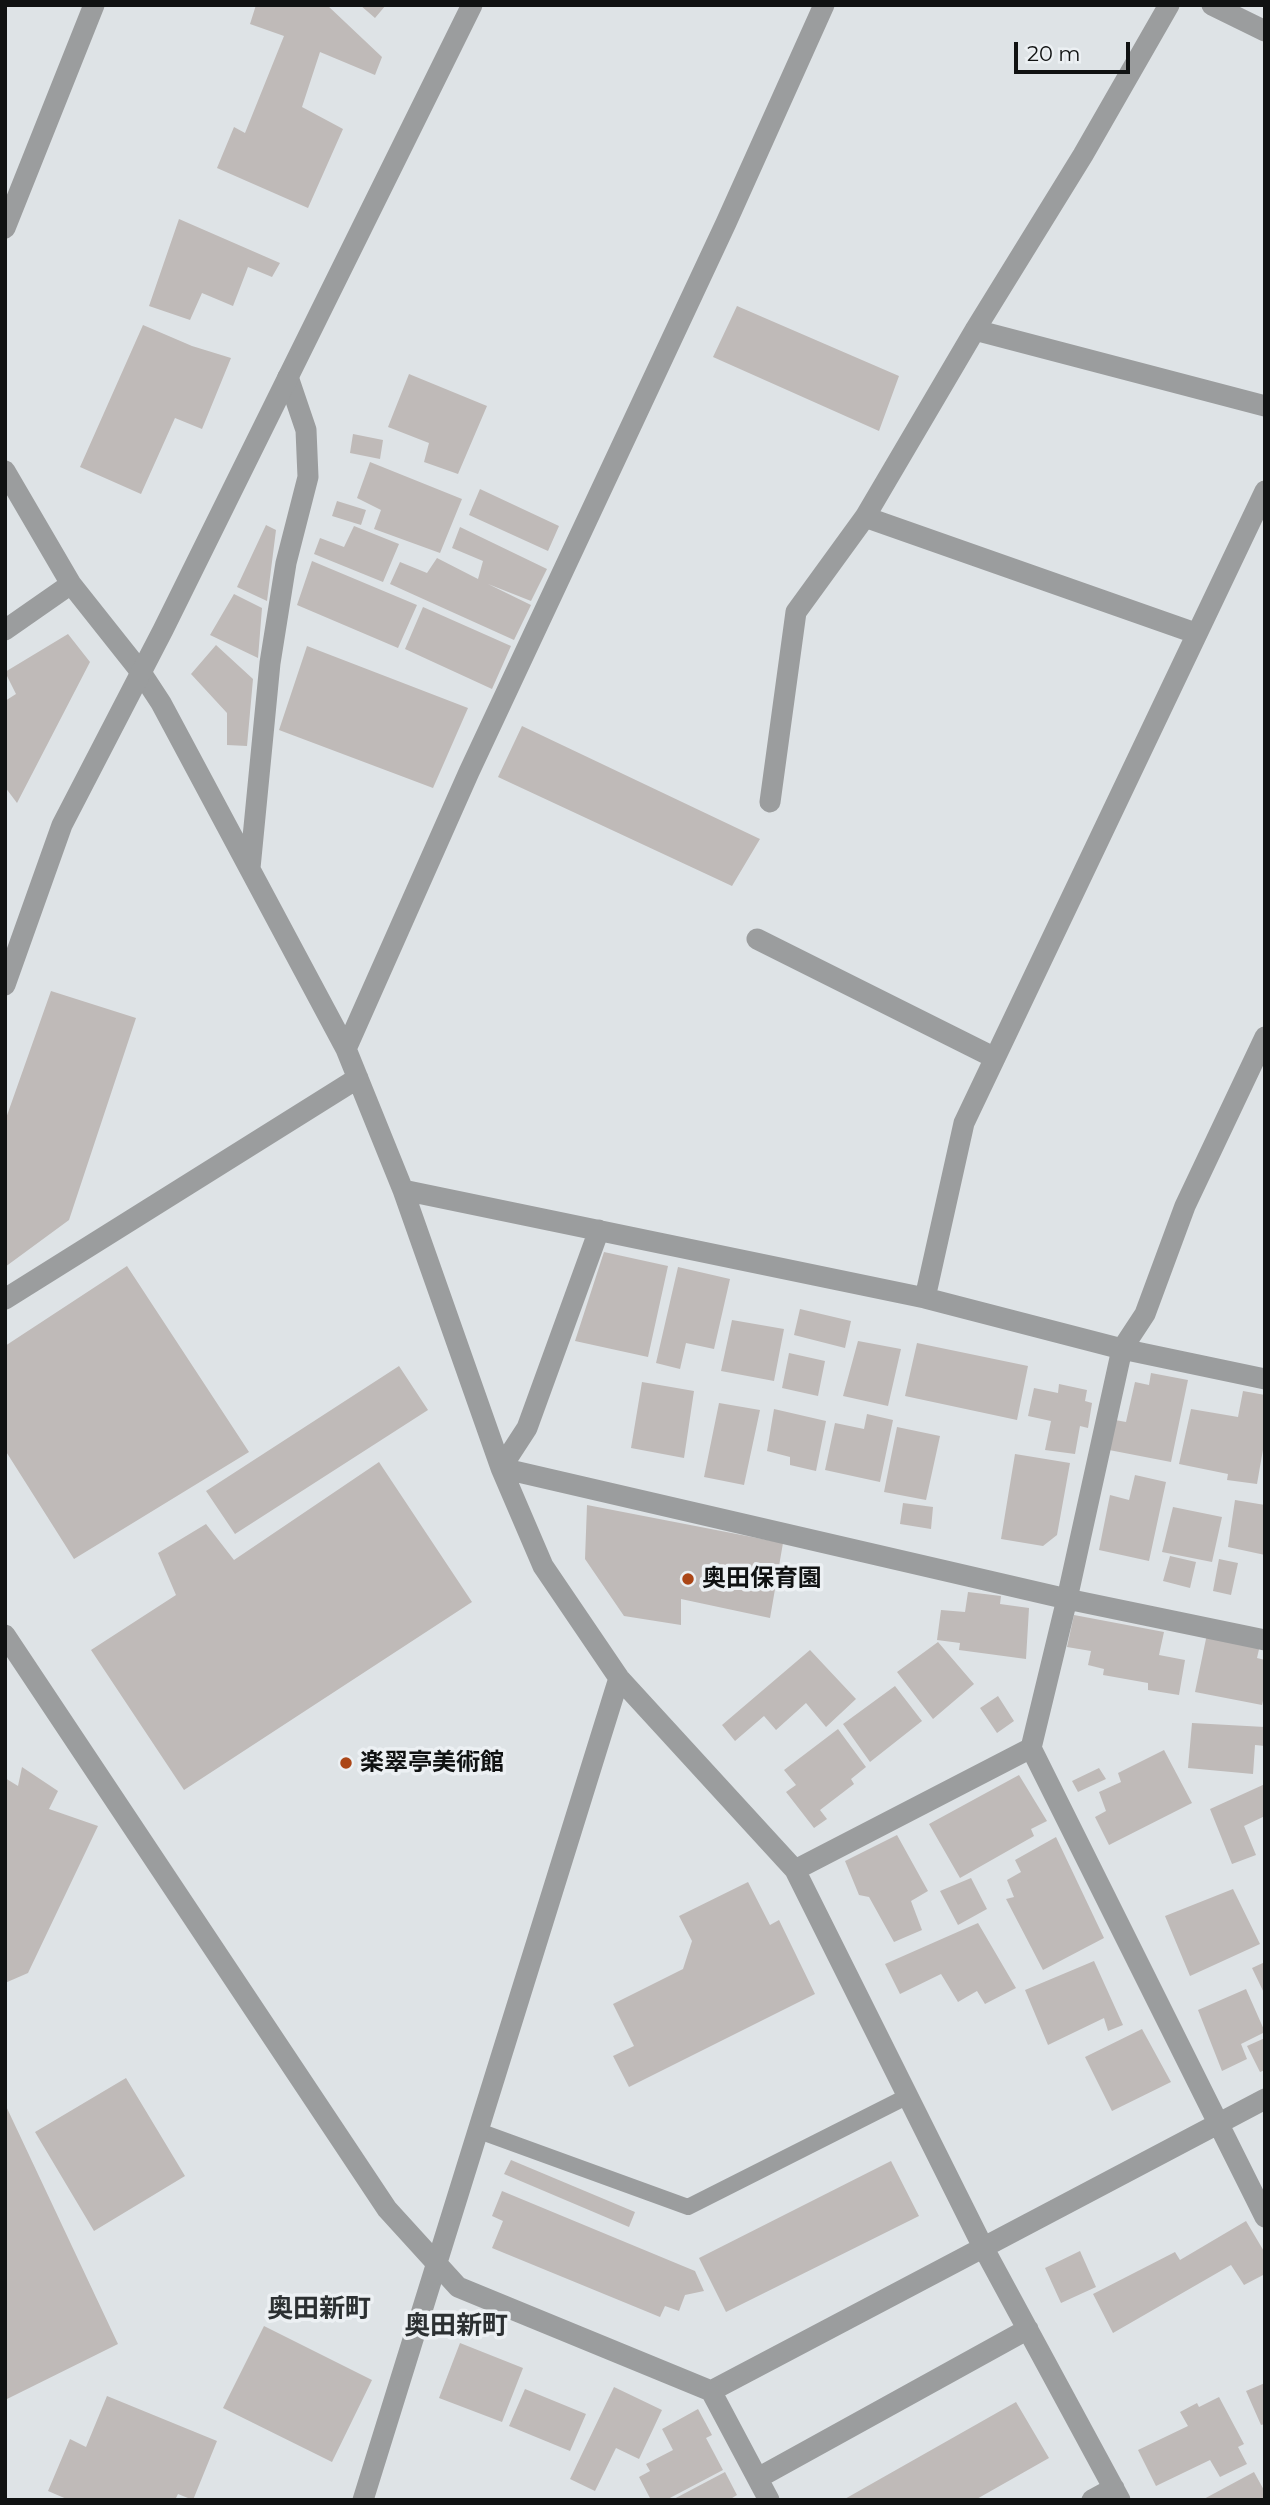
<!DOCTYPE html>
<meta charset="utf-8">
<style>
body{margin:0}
#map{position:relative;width:1270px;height:2505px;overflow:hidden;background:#dee3e6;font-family:Montserrat,sans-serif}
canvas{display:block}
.frame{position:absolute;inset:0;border:7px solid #101212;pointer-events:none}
.scale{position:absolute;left:1014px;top:42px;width:116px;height:32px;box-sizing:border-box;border:4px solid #101212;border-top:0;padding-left:9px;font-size:21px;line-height:24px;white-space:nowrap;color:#101212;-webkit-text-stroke:5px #ecf0f3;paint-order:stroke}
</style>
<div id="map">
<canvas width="1270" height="2505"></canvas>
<div class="frame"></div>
<div class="scale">20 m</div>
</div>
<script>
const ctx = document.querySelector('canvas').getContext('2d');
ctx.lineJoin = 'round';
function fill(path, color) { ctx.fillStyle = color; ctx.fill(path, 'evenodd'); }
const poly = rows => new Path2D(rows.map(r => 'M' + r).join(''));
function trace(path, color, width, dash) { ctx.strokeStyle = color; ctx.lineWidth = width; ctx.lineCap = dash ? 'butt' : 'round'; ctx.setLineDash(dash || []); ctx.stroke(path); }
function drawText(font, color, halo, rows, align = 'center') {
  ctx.font = font + ' Montserrat,"Noto Sans JP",sans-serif'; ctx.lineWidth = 7; ctx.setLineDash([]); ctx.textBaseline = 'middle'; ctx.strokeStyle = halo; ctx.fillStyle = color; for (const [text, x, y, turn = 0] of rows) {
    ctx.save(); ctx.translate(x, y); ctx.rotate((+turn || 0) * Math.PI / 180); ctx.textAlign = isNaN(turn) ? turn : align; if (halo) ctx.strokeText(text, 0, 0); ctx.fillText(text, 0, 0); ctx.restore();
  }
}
const building = poly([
 [256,5,327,5,382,57,375,75,320,52,302,107,343,129,308,208,217,168,234,127,245,133,284,36,250,24],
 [360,5,386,5,375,18],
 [179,219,280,263,272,277,248,267,233,306,202,293,190,320,149,306],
 [737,306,899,376,879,431,713,357],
 [143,325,192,346,231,358,202,429,175,418,141,494,80,467],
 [409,374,487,406,458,474,424,462,429,443,388,427],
 [353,434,383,440,380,459,350,453],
 [370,462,462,499,440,553,374,529,381,510,357,498],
 [480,489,559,526,548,551,469,515],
 [337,501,366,510,361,525,332,516],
 [266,525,276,530,267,601,237,587],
 [354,526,399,544,383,582,314,554,320,538,344,547],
 [460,527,547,569,531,601,488,584,531,605,514,640,390,584,400,562,427,573,437,558,478,579,483,561,452,548],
 [312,561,417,605,398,648,297,605],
 [234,594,262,608,258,658,210,635],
 [423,607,511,646,492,689,405,649],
 [68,634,90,662,17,803,5,787,5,701,16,694,5,672],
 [216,645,253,679,247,746,227,745,227,713,191,674],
 [307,646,468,708,433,788,279,730],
 [522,726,760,839,732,886,498,777],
 [51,991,136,1018,69,1220,5,1267,5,1121],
 [604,1252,668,1266,648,1357,575,1341],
 [127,1266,249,1452,74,1559,5,1450,5,1346],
 [678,1267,730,1279,714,1349,686,1343,680,1369,656,1363],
 [800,1309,851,1321,845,1348,794,1335],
 [732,1320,784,1329,774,1381,721,1371],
 [858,1341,901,1349,888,1406,843,1396],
 [917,1343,1028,1366,1017,1420,905,1396],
 [789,1353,825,1361,818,1396,782,1388],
 [399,1366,428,1410,235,1534,206,1491],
 [1151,1373,1188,1380,1171,1462,1109,1450,1115,1420,1126,1422,1135,1382,1149,1385],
 [642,1382,694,1391,684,1458,631,1448],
 [1059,1384,1087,1390,1085,1401,1092,1403,1088,1428,1080,1426,1075,1454,1045,1450,1051,1421,1028,1416,1034,1388,1058,1393],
 [1243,1391,1265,1395,1265,1438,1257,1484,1227,1480,1228,1474,1179,1464,1191,1409,1238,1417],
 [719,1403,760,1410,744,1485,704,1477],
 [774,1409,826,1421,816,1471,790,1465,790,1457,767,1451],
 [867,1414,893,1420,880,1482,825,1470,835,1423,864,1429],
 [897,1427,940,1436,926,1500,884,1492],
 [1015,1454,1070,1463,1057,1535,1043,1546,1001,1539],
 [379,1462,472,1602,184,1790,91,1650,176,1595,158,1553,206,1524,234,1560],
 [1135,1475,1166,1482,1149,1561,1099,1550,1110,1495,1129,1500],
 [1235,1500,1265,1505,1265,1555,1228,1547],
 [903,1503,933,1507,931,1529,900,1524],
 [587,1505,783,1543,770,1618,681,1599,681,1625,624,1616,585,1559],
 [1173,1507,1222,1517,1212,1562,1162,1552],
 [1170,1556,1196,1562,1190,1588,1163,1581],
 [1219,1559,1238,1563,1231,1595,1213,1591],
 [968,1592,1001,1596,1000,1604,1029,1608,1026,1659,959,1650,960,1643,937,1640,941,1610,965,1612],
 [1074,1615,1164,1632,1159,1655,1185,1660,1179,1695,1148,1690,1148,1683,1103,1675,1104,1669,1088,1665,1091,1651,1067,1647],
 [1207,1634,1260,1645,1257,1658,1265,1660,1265,1692,1262,1705,1195,1692],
 [938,1642,974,1684,933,1719,897,1672],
 [810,1650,856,1699,826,1727,806,1703,776,1730,764,1716,735,1741,722,1725],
 [895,1686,922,1721,870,1762,843,1724],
 [998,1696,1014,1721,997,1733,980,1708],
 [1192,1723,1265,1727,1265,1746,1255,1745,1253,1774,1188,1768],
 [838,1729,866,1767,851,1779,854,1784,820,1810,827,1819,814,1828,786,1792,796,1785,784,1770],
 [1164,1750,1192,1803,1109,1845,1095,1817,1106,1811,1099,1792,1121,1782,1118,1773],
 [22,1767,58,1791,49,1809,98,1826,28,1973,5,1983,5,1778,18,1786],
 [1099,1768,1106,1779,1078,1792,1072,1781],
 [1019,1775,1047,1821,1031,1829,1034,1836,960,1878,929,1824],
 [1265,1784,1265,1816,1244,1826,1256,1855,1232,1864,1210,1809],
 [897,1835,928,1891,911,1901,922,1930,894,1942,869,1897,859,1895,845,1861],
 [1056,1837,1104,1938,1043,1970,1006,1899,1014,1897,1007,1880,1021,1872,1015,1860],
 [971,1878,987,1909,958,1925,940,1891],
 [748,1882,770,1925,779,1920,815,1994,629,2087,613,2056,634,2046,613,2004,683,1969,692,1941,679,1916],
 [1233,1889,1260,1944,1190,1976,1165,1916],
 [978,1923,1016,1988,985,2004,977,1991,958,2002,941,1974,900,1994,885,1964],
 [1094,1961,1123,2025,1108,2031,1104,2018,1048,2045,1025,1990],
 [1265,1962,1265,1995,1252,1968],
 [1246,1989,1265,2032,1241,2044,1247,2059,1222,2071,1198,2010],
 [1142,2029,1171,2082,1112,2111,1085,2057],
 [1265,2038,1265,2070,1260,2072,1247,2046],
 [126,2078,185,2176,94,2231,35,2132],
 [5,2104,118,2344,5,2400],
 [511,2160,635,2212,629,2227,504,2174],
 [891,2161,919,2216,726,2312,699,2258],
 [502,2191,695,2271,704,2291,685,2295,679,2311,665,2306,660,2317,492,2248,503,2221,492,2216],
 [1246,2221,1265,2253,1265,2274,1244,2285,1231,2265,1113,2333,1093,2294,1175,2252,1180,2260],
 [1080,2251,1096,2287,1061,2303,1045,2268],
 [264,2326,372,2380,332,2462,223,2408],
 [460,2343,523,2368,502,2422,439,2398],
 [1265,2383,1265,2424,1261,2425,1246,2391],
 [614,2387,662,2410,639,2459,616,2448,595,2491,570,2479],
 [525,2389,586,2414,570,2451,509,2426],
 [107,2396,217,2441,193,2500,178,2494,175,2500,69,2500,48,2491,70,2439,86,2447],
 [1219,2397,1244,2444,1238,2447,1247,2464,1220,2477,1210,2460,1156,2486,1138,2450,1188,2426,1180,2412,1197,2403,1199,2407],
 [1016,2402,1049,2458,975,2500,843,2500],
 [698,2409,712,2435,706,2438,723,2470,666,2500,651,2500,639,2477,650,2471,646,2464,673,2450,662,2429],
 [725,2472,737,2495,729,2500,672,2500],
 [1254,2472,1265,2492,1265,2500,1202,2500]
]);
const service = poly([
 [479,2131,688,2207,908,2096]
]);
const minor = poly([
 [1212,5,1265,31],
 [5,228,94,5],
 [975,330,1265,406],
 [5,471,71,584,140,671,161,703,346,1049,403,1190,501,1468,543,1566,619,1678,795,1870,983,2247,1120,2500],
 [865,517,1195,633],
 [5,630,71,584],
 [770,802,796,612,865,517,975,330,1083,155,1169,5],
 [250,868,270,663,286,563,308,477,306,430,288,377],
 [757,939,995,1058],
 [1265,1037,1185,1206,1145,1314,1122,1349,1067,1599,1031,1748,1265,2217],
 [346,1049,469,772,726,223,824,5],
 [403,1190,925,1298,1122,1349,1265,1379],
 [599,1230,527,1428,501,1468,1067,1599,1265,1640],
 [925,1298,964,1123,1265,491],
 [5,1299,358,1078],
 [5,1635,387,2209,458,2287,711,2391,769,2500],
 [795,1870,1031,1748],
 [711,2391,1265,2099],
 [758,2478,1028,2329],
 [363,2500,619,1678],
 [1092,2500,1114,2488]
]);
const tertiary = poly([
 [5,985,62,825,163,630,472,5]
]);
const markers = [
 [688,1579,7,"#ab4617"],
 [346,1763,7,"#ab4617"]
];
const poiNames = [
 ["奥田保育園",702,1579],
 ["楽翠亭美術館",360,1763]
];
const neighbourhoodNames = [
 ["奥田新町",319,2309],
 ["奥田新町",456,2326]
];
fill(building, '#bfbab8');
trace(service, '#9b9d9e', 16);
trace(minor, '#9b9d9e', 21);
trace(tertiary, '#9b9d9e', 21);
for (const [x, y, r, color] of markers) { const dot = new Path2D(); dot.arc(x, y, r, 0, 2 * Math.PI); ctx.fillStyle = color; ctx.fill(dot); trace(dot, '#ecf0f3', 2.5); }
drawText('bold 24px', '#101212', '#ecf0f3', poiNames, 'left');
drawText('bold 26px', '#2c3032', '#ecf0f3', neighbourhoodNames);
</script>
